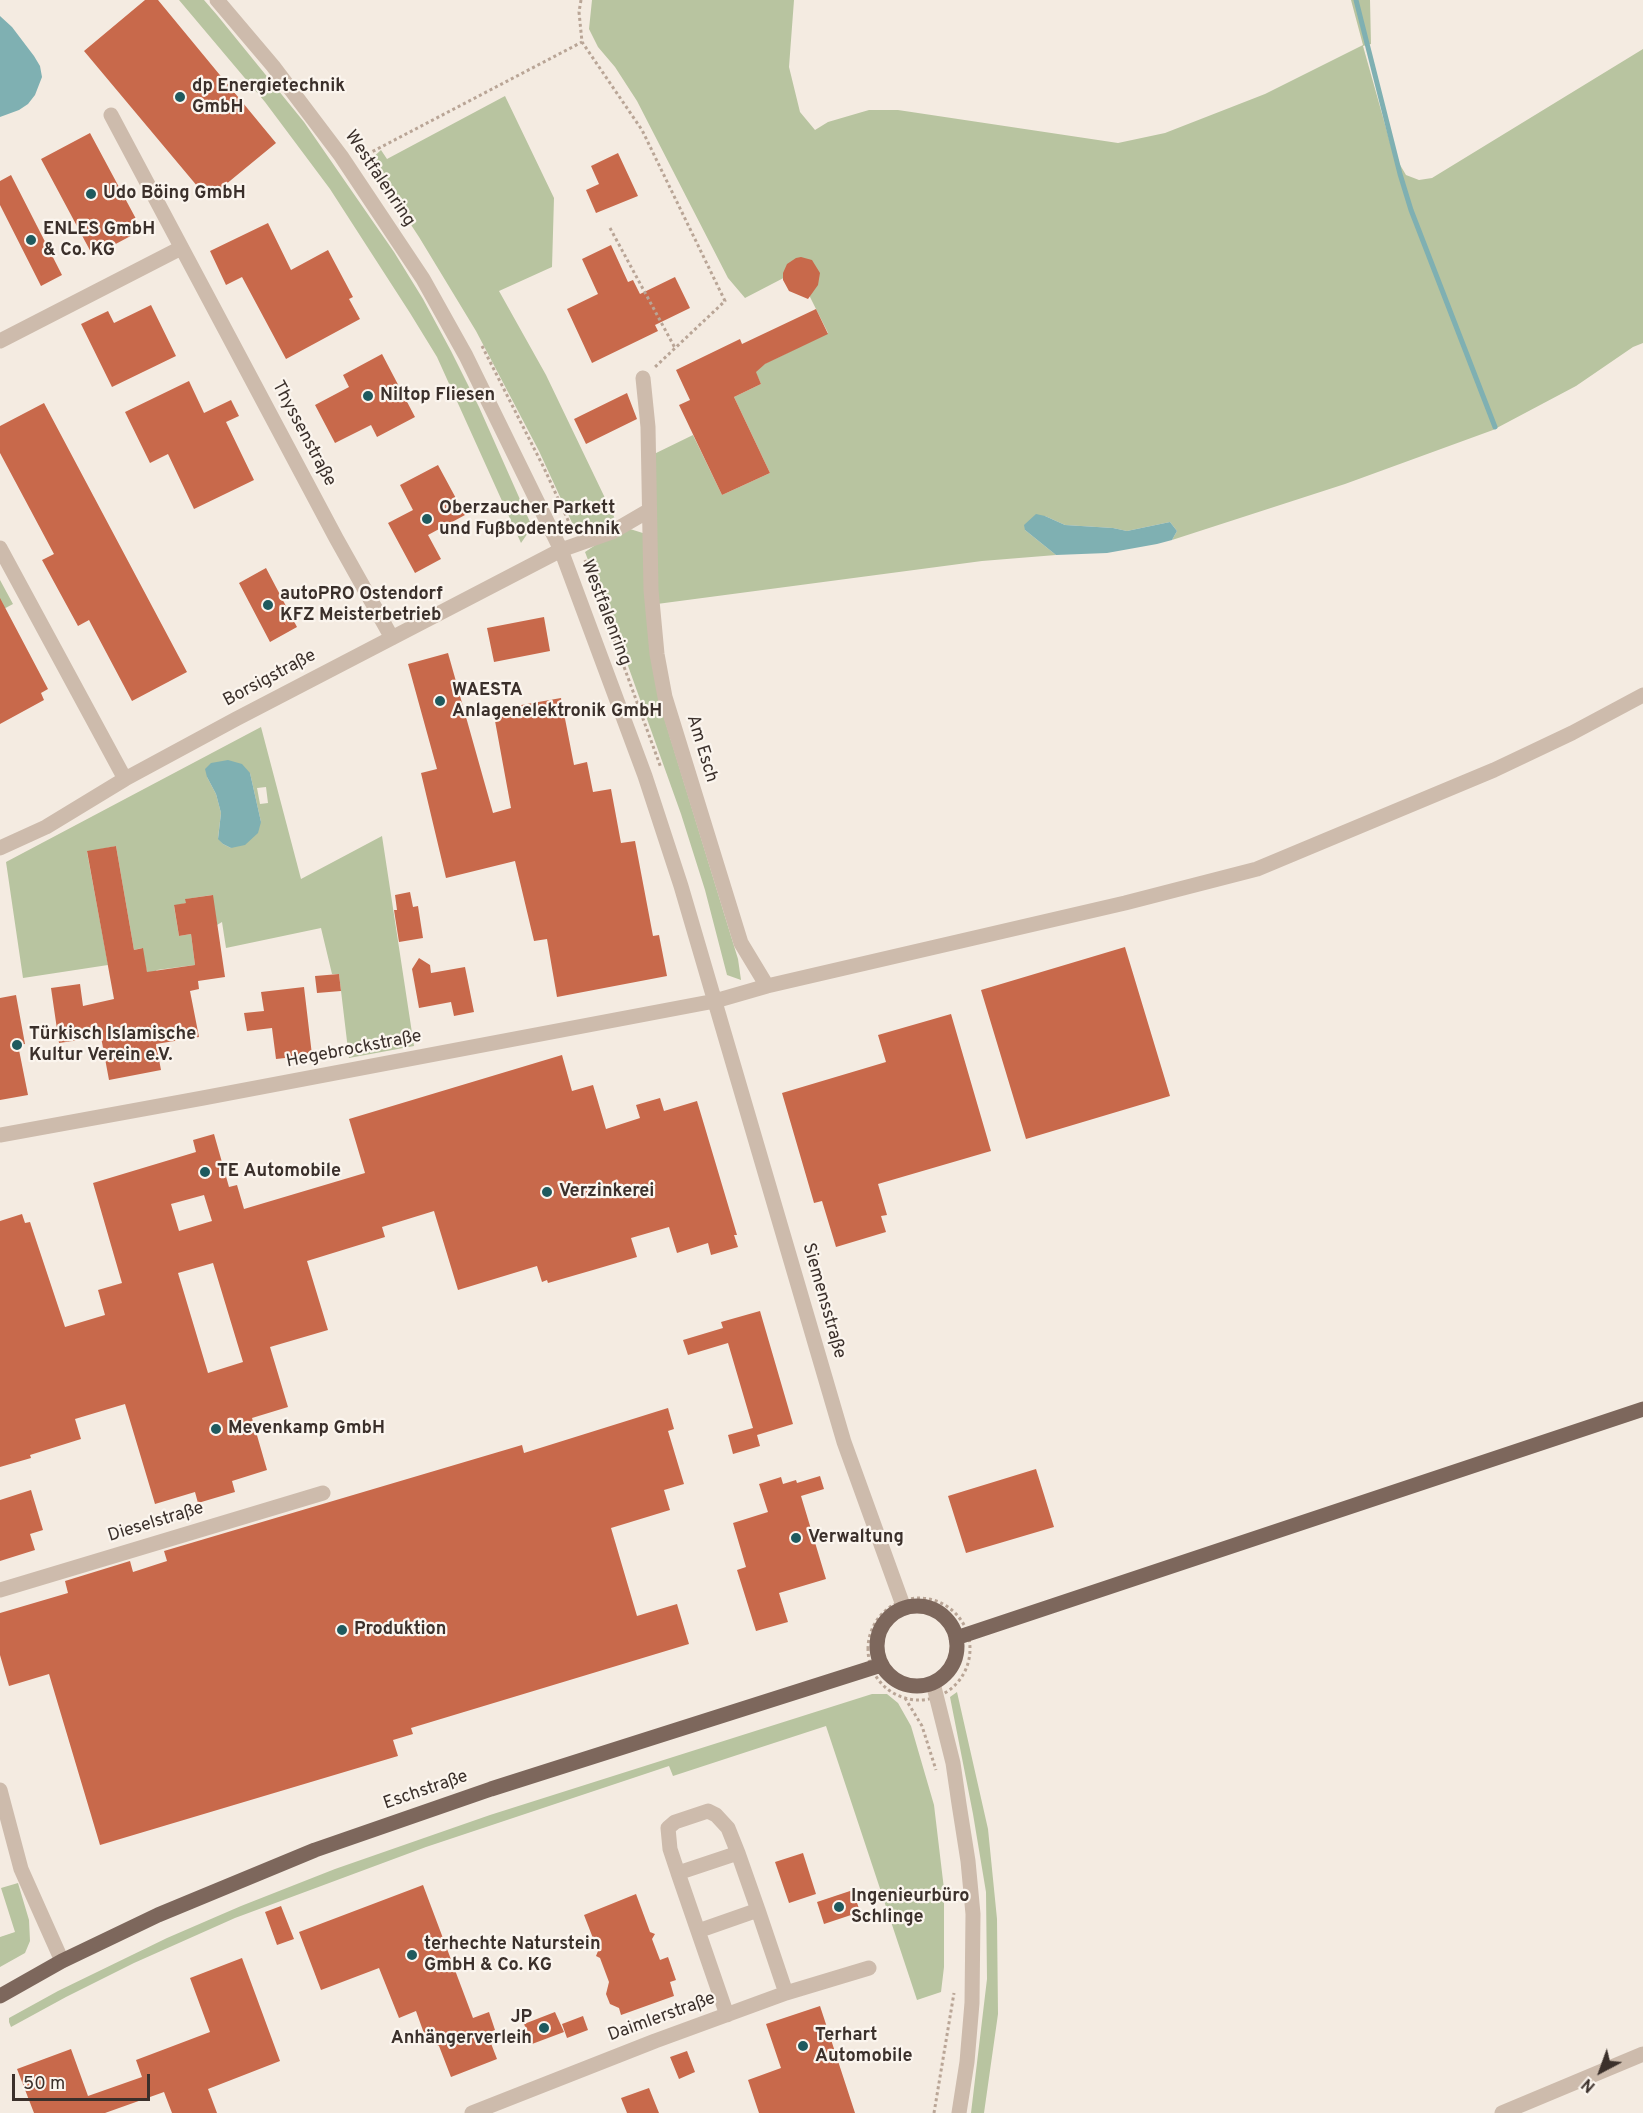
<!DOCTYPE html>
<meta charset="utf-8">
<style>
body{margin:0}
#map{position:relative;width:1643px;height:2113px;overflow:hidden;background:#f4ebe1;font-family:Overpass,sans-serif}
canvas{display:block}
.north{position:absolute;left:1571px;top:2041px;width:60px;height:60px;-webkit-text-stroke:4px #fbf5ee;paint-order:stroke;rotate:221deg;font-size:16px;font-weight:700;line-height:24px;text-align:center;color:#3b302b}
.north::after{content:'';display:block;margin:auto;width:21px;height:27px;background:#3b302b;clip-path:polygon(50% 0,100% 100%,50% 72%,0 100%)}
.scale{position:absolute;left:12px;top:2074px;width:138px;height:27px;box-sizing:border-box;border:3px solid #3b302b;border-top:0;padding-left:8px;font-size:18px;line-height:21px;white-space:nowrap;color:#3b302b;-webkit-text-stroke:4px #fbf5ee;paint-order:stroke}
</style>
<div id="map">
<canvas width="1643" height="2113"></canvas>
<div class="north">N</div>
<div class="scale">50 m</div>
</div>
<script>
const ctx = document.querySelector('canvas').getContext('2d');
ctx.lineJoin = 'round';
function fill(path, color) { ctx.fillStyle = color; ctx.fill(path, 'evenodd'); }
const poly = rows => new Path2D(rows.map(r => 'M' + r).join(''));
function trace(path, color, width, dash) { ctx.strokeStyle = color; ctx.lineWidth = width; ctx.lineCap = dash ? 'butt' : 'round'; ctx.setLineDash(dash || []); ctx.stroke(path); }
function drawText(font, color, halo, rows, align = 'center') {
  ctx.font = font + ' Overpass,sans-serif'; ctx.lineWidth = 4.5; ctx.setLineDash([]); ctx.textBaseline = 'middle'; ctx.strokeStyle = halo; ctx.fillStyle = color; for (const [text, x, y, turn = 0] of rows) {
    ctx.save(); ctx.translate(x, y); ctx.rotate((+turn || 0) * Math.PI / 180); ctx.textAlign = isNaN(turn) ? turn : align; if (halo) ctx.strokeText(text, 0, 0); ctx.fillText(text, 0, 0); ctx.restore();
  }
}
const green = poly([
 [179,0,204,0,217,15,304,122,394,252,423,299,451,351,479,407,530,522,530,530,521,543,437,357,410,313,330,189,265,102],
 [592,0,794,0,789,67,800,112,815,130,828,122,869,110,898,110,1118,143,1165,133,1265,94,1363,45,1351,0,1370,0,1371,44,1363,46,1393,153,1406,175,1419,180,1432,178,1643,49,1643,343,1633,347,1576,386,1493,430,1345,484,1172,540,1177,531,1170,522,1127,531,1113,528,1065,525,1045,516,1025,530,1056,555,982,561,657,604,652,455,693,435,722,495,770,473,734,397,761,384,754,369,828,333,797,271,745,298,728,278,637,101,615,67,598,47,589,29],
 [505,96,554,198,552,267,499,291,546,375,617,523,579,538,539,451,476,331,419,237,369,161,381,150,387,159],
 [630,529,646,534,659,701,738,959,741,980,727,975,705,890,681,814,627,663,585,552,600,542],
 [0,580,13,604,0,611],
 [261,727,301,879,382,836,414,1046,349,1058,339,974,332,974,321,928,226,948,222,922,217,925,212,895,186,899,186,903,174,906,179,936,191,934,195,965,157,970,148,978,142,948,134,950,116,846,87,852,108,965,23,978,6,862],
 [250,773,261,822,231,848,223,844,218,838,221,813,216,794,207,777],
 [266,787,268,803,260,804,257,788],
 [957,1692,988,1829,997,1919,998,2014,984,2113,971,2113,987,1979,986,1892,973,1814,950,1697],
 [872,1694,887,1694,898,1703,911,1726,934,1805,944,1889,944,1967,941,1992,917,2000,826,1726,673,1776,669,1766,426,1847,235,1918,134,1963,66,1997,11,2027,9,2022,9,2018,58,1991,167,1938,241,1906,335,1869,490,1815],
 [18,1883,29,1920,30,1941,25,1953,0,1967,0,1937,15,1932,1,1888]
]);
const water = poly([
 [0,16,12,27,34,56,40,66,42,77,35,95,28,104,19,110,0,117],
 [1036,514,1045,516,1065,525,1113,528,1127,531,1170,522,1177,531,1172,540,1157,544,1107,553,1056,555,1025,530,1024,525],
 [228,760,242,764,250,773,261,822,258,833,245,845,231,848,223,844,218,839,221,813,216,794,207,777,205,769,211,763]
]);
const stream = poly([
 [1356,0,1400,174,1411,210,1495,427]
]);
const building = poly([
 [145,0,158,0,276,143,208,199,84,51],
 [90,133,142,230,93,256,41,159],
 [618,153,638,196,596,213,586,190,599,184,591,166],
 [11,175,62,275,41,286,0,205,0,181],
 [268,223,291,270,328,250,353,297,349,299,360,319,286,359,242,277,226,285,210,251],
 [611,245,628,282,633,280,640,294,675,277,690,308,655,325,658,331,592,363,567,309,598,294,582,259],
 [801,257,812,260,820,273,818,285,808,299,789,291,783,280,783,273,787,264,796,258],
 [151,305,176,356,112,387,81,324,108,311,114,323],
 [816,309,828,334,765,364,756,372,761,384,734,397,770,473,722,495,679,405,690,400,676,370,740,339,742,344],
 [382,354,415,417,377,437,371,425,335,443,315,405,349,387,343,375],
 [189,381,204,413,231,400,239,416,226,422,254,480,194,509,168,454,150,463,125,412],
 [627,393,637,419,586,444,574,419],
 [44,403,187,672,132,701,89,620,78,626,42,560,54,554,0,453,0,426],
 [438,465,465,515,428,535,441,559,415,573,388,523,413,510,400,485],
 [266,568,297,627,270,642,239,583],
 [0,598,48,689,41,693,44,700,0,724],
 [544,617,550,651,494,662,487,628],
 [448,653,493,813,511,808,493,710,561,698,574,765,587,762,593,792,611,789,621,843,635,841,653,936,659,935,667,976,557,997,547,939,534,941,515,861,446,878,421,773,437,769,408,664],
 [116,846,134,950,143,948,147,972,195,965,191,934,179,936,174,905,186,903,185,899,213,895,225,977,198,981,199,989,190,991,199,1037,156,1044,161,1070,109,1080,101,1037,59,1043,51,988,80,984,83,1006,114,999,87,851],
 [410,892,413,907,418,906,423,938,399,942,394,910,397,910,395,895],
 [1125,947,1170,1096,1026,1139,981,990],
 [419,958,430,965,431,973,465,967,474,1012,454,1016,451,1002,419,1008,412,969],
 [339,974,341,991,317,993,315,976],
 [304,987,312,1055,276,1059,272,1028,247,1031,244,1013,264,1011,261,992],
 [16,995,25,1044,18,1045,28,1095,0,1100,0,998],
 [951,1014,991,1151,878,1184,887,1215,881,1216,886,1232,836,1247,822,1201,814,1203,782,1093,886,1062,878,1035],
 [562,1055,572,1091,593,1085,606,1129,640,1118,636,1105,660,1098,664,1111,697,1101,737,1235,734,1235,738,1247,711,1255,708,1243,677,1253,669,1227,631,1238,637,1257,593,1270,548,1283,547,1280,542,1282,537,1266,458,1290,434,1211,382,1227,385,1237,307,1261,328,1330,270,1347,288,1407,252,1418,267,1470,232,1481,235,1492,198,1503,195,1492,155,1504,125,1404,75,1419,81,1439,30,1455,31,1458,0,1467,0,1221,22,1214,25,1223,30,1222,65,1327,105,1315,98,1290,122,1283,93,1183,196,1152,193,1140,214,1134,229,1187,237,1185,244,1209,365,1173,349,1119],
 [204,1195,212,1221,179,1231,171,1204],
 [213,1263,243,1362,208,1373,178,1273],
 [760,1311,793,1424,757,1435,760,1446,733,1454,728,1435,753,1428,728,1343,688,1355,683,1340,723,1328,721,1322],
 [668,1408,674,1429,668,1431,684,1484,664,1490,670,1510,611,1528,637,1616,677,1604,689,1644,411,1728,413,1734,393,1740,398,1756,100,1845,49,1674,9,1686,0,1655,0,1613,68,1593,65,1581,130,1561,133,1572,167,1561,164,1551,522,1445,524,1453],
 [1036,1469,1054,1527,966,1553,948,1496],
 [820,1476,824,1489,801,1496,826,1579,779,1593,788,1622,756,1631,737,1570,746,1567,733,1523,768,1512,759,1484,781,1477,783,1484,796,1480,797,1483],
 [31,1490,43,1530,30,1534,35,1550,0,1561,0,1500],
 [803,1853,816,1894,789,1903,775,1862],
 [423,1885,473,2018,489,2012,495,2030,487,2033,497,2059,451,2077,439,2046,426,2039,416,2011,399,2018,379,1968,321,1990,299,1932],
 [853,1890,860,1912,824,1924,817,1902],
 [636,1894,650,1932,655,1934,652,1939,660,1960,668,1957,676,1980,670,1982,674,1996,621,2015,619,2008,610,2004,606,1994,609,1982,600,1958,596,1956,598,1951,584,1915],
 [281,1906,294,1939,277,1945,265,1912],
 [242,1958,280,2061,208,2089,217,2113,172,2113,164,2092,105,2113,34,2113,17,2069,71,2049,88,2096,142,2077,136,2060,210,2032,190,1978],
 [820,2006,855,2113,759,2113,748,2080,781,2068,766,2024],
 [555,2012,564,2032,532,2044,524,2024],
 [583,2016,588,2030,567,2038,562,2024],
 [687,2051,695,2072,679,2079,670,2057],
 [649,2088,659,2113,627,2113,621,2098]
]);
const path = poly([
 [581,0,579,12,582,42,642,130,725,301,654,368],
 [362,157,582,42],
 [610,228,675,348],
 [482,346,544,468,572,529],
 [585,560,661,768],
 '868 1649a51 51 0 1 1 102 0a51 51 0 1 1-102 0Z',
 [905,1698,922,1726,936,1770],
 [934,2113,954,1993]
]);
const minor = poly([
 [217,0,273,66,341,156,423,279,466,356,561,550,645,776,681,886,844,1442,904,1608],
 [111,115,336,538,392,638],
 [0,341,181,248],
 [643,378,648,427,651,590,657,654,665,697,741,943,767,986],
 [0,548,125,779],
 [0,848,46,827,125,779,236,719,561,550,612,532,648,511],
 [0,1135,203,1098,715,1001,767,986,1125,903,1257,869,1494,770,1572,733,1643,695],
 [0,1590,323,1493],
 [933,1683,953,1763,959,1804,968,1861,973,1914,972,2003,967,2062,959,2113],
 [0,1790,21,1869,62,1961],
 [678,1873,670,1849,668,1828,675,1822,708,1811,716,1815,728,1828,738,1853],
 [698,1931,678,1873,738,1853,758,1910],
 [727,2015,698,1931,758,1910,786,1993],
 [472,2113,655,2041,786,1993,869,1968],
 [1502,2113,1643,2054]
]);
const major = poly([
 '877 1646a40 40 0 1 1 80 0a40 40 0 1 1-80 0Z',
 [956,1638,1643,1409],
 [0,1996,62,1961,158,1915,315,1850,491,1789,881,1665]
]);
const markers = [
 [180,97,6,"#1f5a5e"],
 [91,194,6,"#1f5a5e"],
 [31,240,6,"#1f5a5e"],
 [368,396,6,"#1f5a5e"],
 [427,519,6,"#1f5a5e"],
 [268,605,6,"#1f5a5e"],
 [440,701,6,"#1f5a5e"],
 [17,1045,6,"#1f5a5e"],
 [205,1172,6,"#1f5a5e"],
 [547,1192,6,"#1f5a5e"],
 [216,1429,6,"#1f5a5e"],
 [796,1538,6,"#1f5a5e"],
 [342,1630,6,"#1f5a5e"],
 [839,1907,6,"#1f5a5e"],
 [412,1955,6,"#1f5a5e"],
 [544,2028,6,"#1f5a5e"],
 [803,2046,6,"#1f5a5e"]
];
const poiNames = [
 ["dp Energietechnik",192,87],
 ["GmbH",192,108],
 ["Udo Böing GmbH",103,194],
 ["ENLES GmbH",43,230],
 ["& Co. KG",43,251],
 ["Niltop Fliesen",380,396],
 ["Oberzaucher Parkett",439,509],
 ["und Fußbodentechnik",439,530],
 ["autoPRO Ostendorf",280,595],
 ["KFZ Meisterbetrieb",280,616],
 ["WAESTA",452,691],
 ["Anlagenelektronik GmbH",452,712],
 ["Türkisch Islamische",29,1035],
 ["Kultur Verein e.V.",29,1056],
 ["TE Automobile",217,1172],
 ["Verzinkerei",559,1192],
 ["Mevenkamp GmbH",228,1429],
 ["Verwaltung",808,1538],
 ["Produktion",354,1630],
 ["Ingenieurbüro",851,1897],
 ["Schlinge",851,1918],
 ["terhechte Naturstein",424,1945],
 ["GmbH & Co. KG",424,1966],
 ["JP",532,2018,"right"],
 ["Anhängerverleih",532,2039,"right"],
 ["Terhart",815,2036],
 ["Automobile",815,2057]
];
const streetNames = [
 ["Westfalenring",379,179,56],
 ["Thyssenstraße",303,434,62],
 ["Westfalenring",605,613,69],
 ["Borsigstraße",270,679,-28],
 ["Am Esch",701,749,73],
 ["Hegebrockstraße",354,1050,-11],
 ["Siemensstraße",823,1301,74],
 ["Dieselstraße",156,1523,-17],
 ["Eschstraße",426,1791,-19],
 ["Daimlerstraße",662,2018,-20]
];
fill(green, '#b8c4a0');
fill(water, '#7fb0b2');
trace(stream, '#7fb0b2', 5);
fill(building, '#c8694b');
trace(path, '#b9a596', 3, [3, 3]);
trace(minor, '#cdbbac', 15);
trace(major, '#7d675c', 15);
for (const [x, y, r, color] of markers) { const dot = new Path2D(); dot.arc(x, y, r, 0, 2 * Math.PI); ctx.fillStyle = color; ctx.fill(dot); trace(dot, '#fbf5ee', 2); }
drawText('bold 18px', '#3b302b', '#fbf5ee', poiNames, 'left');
drawText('18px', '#3b302b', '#fbf5ee', streetNames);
</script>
